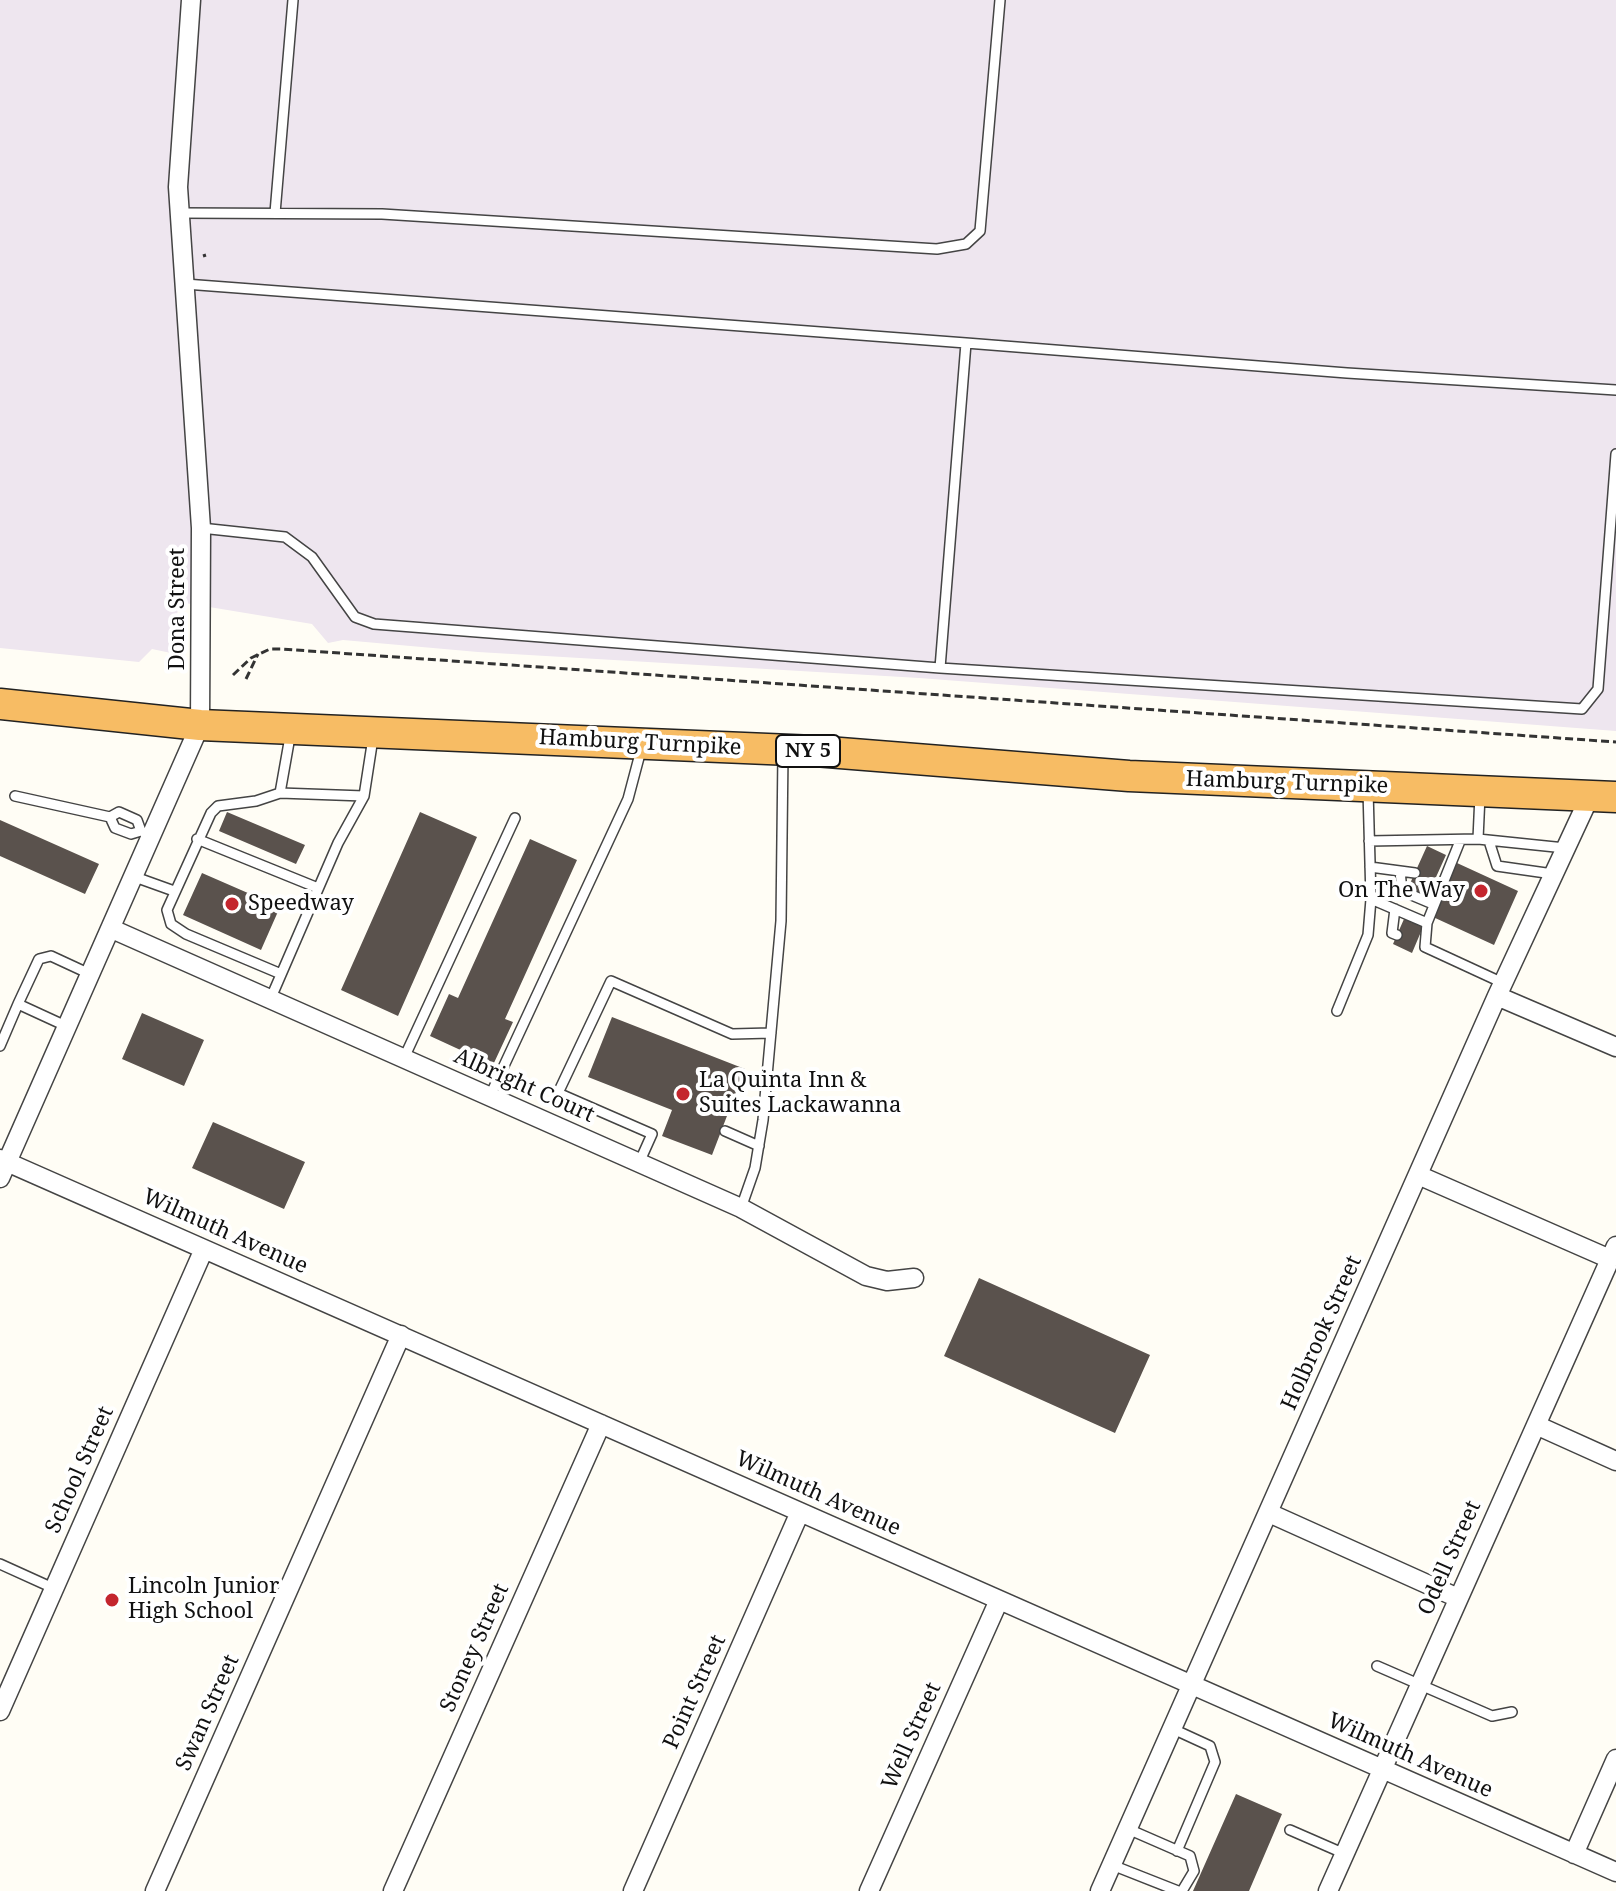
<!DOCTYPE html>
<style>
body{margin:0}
canvas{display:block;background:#fffdf5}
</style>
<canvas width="1616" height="1891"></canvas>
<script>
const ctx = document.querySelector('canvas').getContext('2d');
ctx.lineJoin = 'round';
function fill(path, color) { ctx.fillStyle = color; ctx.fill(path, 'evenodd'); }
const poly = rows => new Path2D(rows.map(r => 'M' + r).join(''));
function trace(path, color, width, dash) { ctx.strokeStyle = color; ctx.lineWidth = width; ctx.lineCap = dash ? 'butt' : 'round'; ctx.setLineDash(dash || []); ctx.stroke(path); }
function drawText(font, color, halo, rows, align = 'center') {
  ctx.font = font + ' "Noto Serif",serif'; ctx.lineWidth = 8; ctx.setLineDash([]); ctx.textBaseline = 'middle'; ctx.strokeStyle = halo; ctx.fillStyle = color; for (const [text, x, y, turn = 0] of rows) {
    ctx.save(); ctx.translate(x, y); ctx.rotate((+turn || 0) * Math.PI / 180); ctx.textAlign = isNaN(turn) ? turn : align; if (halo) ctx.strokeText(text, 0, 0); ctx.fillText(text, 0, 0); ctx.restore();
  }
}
const industrial = poly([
 [0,0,1616,0,1616,731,919,678,478,652,343,640,328,643,312,624,179,602,171,653,152,649,139,662,0,648]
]);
const building = poly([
 [227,812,305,845,296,864,219,831],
 [420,812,477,837,398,1016,341,990],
 [0,820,99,864,85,894,0,856],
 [530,839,577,860,505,1019,513,1022,493,1065,430,1036,449,994,458,998],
 [1427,846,1446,855,1427,897,1408,888],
 [1457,863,1518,891,1494,945,1433,917],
 [202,873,280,907,261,950,183,915],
 [1404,919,1423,927,1412,953,1393,944],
 [142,1013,204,1040,184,1086,122,1059],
 [612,1017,745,1069,712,1155,662,1136,672,1110,588,1077],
 [213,1122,305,1162,284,1209,192,1168],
 [979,1278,1150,1355,1115,1433,944,1356],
 [1236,1794,1282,1814,1249,1891,1193,1891]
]);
const path = poly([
 [203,256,206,255],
 [233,675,251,658,270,649,281,649,1616,742],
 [246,679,258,654]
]);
const service = poly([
 [180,213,382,214,937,249,966,244,980,231,1000,0],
 [275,213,293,0],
 [185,284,966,343,940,668,374,624,355,617,312,557,285,537,201,528],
 [966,343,1347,373,1616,390],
 [940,668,1582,709,1598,689,1616,454],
 [1368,790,1371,899,1427,923],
 [280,793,364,796],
 [15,796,110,817],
 [141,831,131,834,115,828,110,817,119,812,137,820,141,831,152,836],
 [197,839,318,888],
 [1478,839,1480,795],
 [1369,841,1478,839,1565,848],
 [1460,841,1427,923,1425,947,1503,983],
 [1489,841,1497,866,1553,874],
 [1370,867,1415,873],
 [1400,871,1402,891,1433,904],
 [135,877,174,891],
 [1395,909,1392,933,1397,935],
 [281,974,186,934,171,924,167,910,211,813,218,806,256,801,280,793,291,731],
 [270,1000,338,843,364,796,373,738],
 [18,1004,39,959,51,956,92,975],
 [1337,1011,1368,935,1371,899],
 [0,1046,18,1004,68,1027],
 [404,1058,515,818],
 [489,1098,628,799,641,750],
 [725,1131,759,1146],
 [639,1163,652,1134,558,1093,611,981,732,1034,771,1033],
 [741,1208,755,1168,763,1120,781,921,783,753],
 [0,1564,53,1588],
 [1377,1666,1492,1716,1512,1712],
 [1173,1729,1210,1746,1215,1762,1177,1851],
 [1128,1829,1190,1856,1194,1871,1182,1891],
 [1290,1830,1345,1854],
 [1112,1865,1178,1891]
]);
const minor = poly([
 [112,929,741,1208,866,1276,887,1281,914,1278],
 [1497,996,1616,1047],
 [0,1159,1616,1872],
 [1418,1175,1610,1259],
 [0,1178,200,725,201,528,178,187,191,0],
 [1536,1425,1616,1461],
 [1269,1513,1458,1598],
 [0,1711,204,1249],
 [1574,1854,1616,1759],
 [155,1891,401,1335],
 [393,1891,601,1424],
 [633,1891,800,1512],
 [869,1891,999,1600],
 [1100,1891,1497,996,1590,796],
 [1328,1891,1616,1246]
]);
const trunk = poly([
 [0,704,200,725,815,751,1129,776,1616,797]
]);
const markers = [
 [1481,891,8,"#c4262e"],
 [232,904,8,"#c4262e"],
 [683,1094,8,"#c4262e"],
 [112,1600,8,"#c4262e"]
];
const shields = [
 [808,751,64]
];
const shieldNames = [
 ["NY 5",808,751]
];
const streetNames = [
 ["Dona Street",178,609,-90],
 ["Hamburg Turnpike",640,743,3],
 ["Hamburg Turnpike",1287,783,2],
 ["Albright Court",524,1086,24],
 ["Wilmuth Avenue",225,1232,24],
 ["Holbrook Street",1322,1333,-66],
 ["School Street",80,1470,-66],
 ["Wilmuth Avenue",818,1494,24],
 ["Odell Street",1450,1558,-66],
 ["Stoney Street",475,1648,-66],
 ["Point Street",695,1692,-66],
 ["Swan Street",208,1713,-66],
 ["Well Street",912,1736,-66],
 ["Wilmuth Avenue",1410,1756,24]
];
const poiNames = [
 ["On The Way",1465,891,"right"],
 ["Speedway",248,904],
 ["La Quinta Inn &",699,1081],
 ["Suites Lackawanna",699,1106],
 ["Lincoln Junior",128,1587],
 ["High School",128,1612]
];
fill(industrial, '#eee6ef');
fill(building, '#5a524d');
trace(service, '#444', 12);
trace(minor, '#444', 21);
trace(trunk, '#222', 33);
trace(path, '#333', 3, [8, 4]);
trace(service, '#fff', 9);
trace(minor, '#fff', 18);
trace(trunk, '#f7bc64', 30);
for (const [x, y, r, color] of markers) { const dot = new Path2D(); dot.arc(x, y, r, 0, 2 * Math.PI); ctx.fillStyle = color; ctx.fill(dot); trace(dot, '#fff', 3); }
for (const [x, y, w] of shields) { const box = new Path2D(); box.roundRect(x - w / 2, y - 16, w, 32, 6); ctx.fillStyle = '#fff'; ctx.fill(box); trace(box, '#111', 2); }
drawText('bold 20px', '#111', null, shieldNames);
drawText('22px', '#111', '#fff', streetNames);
drawText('22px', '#111', '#fff', poiNames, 'left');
</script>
